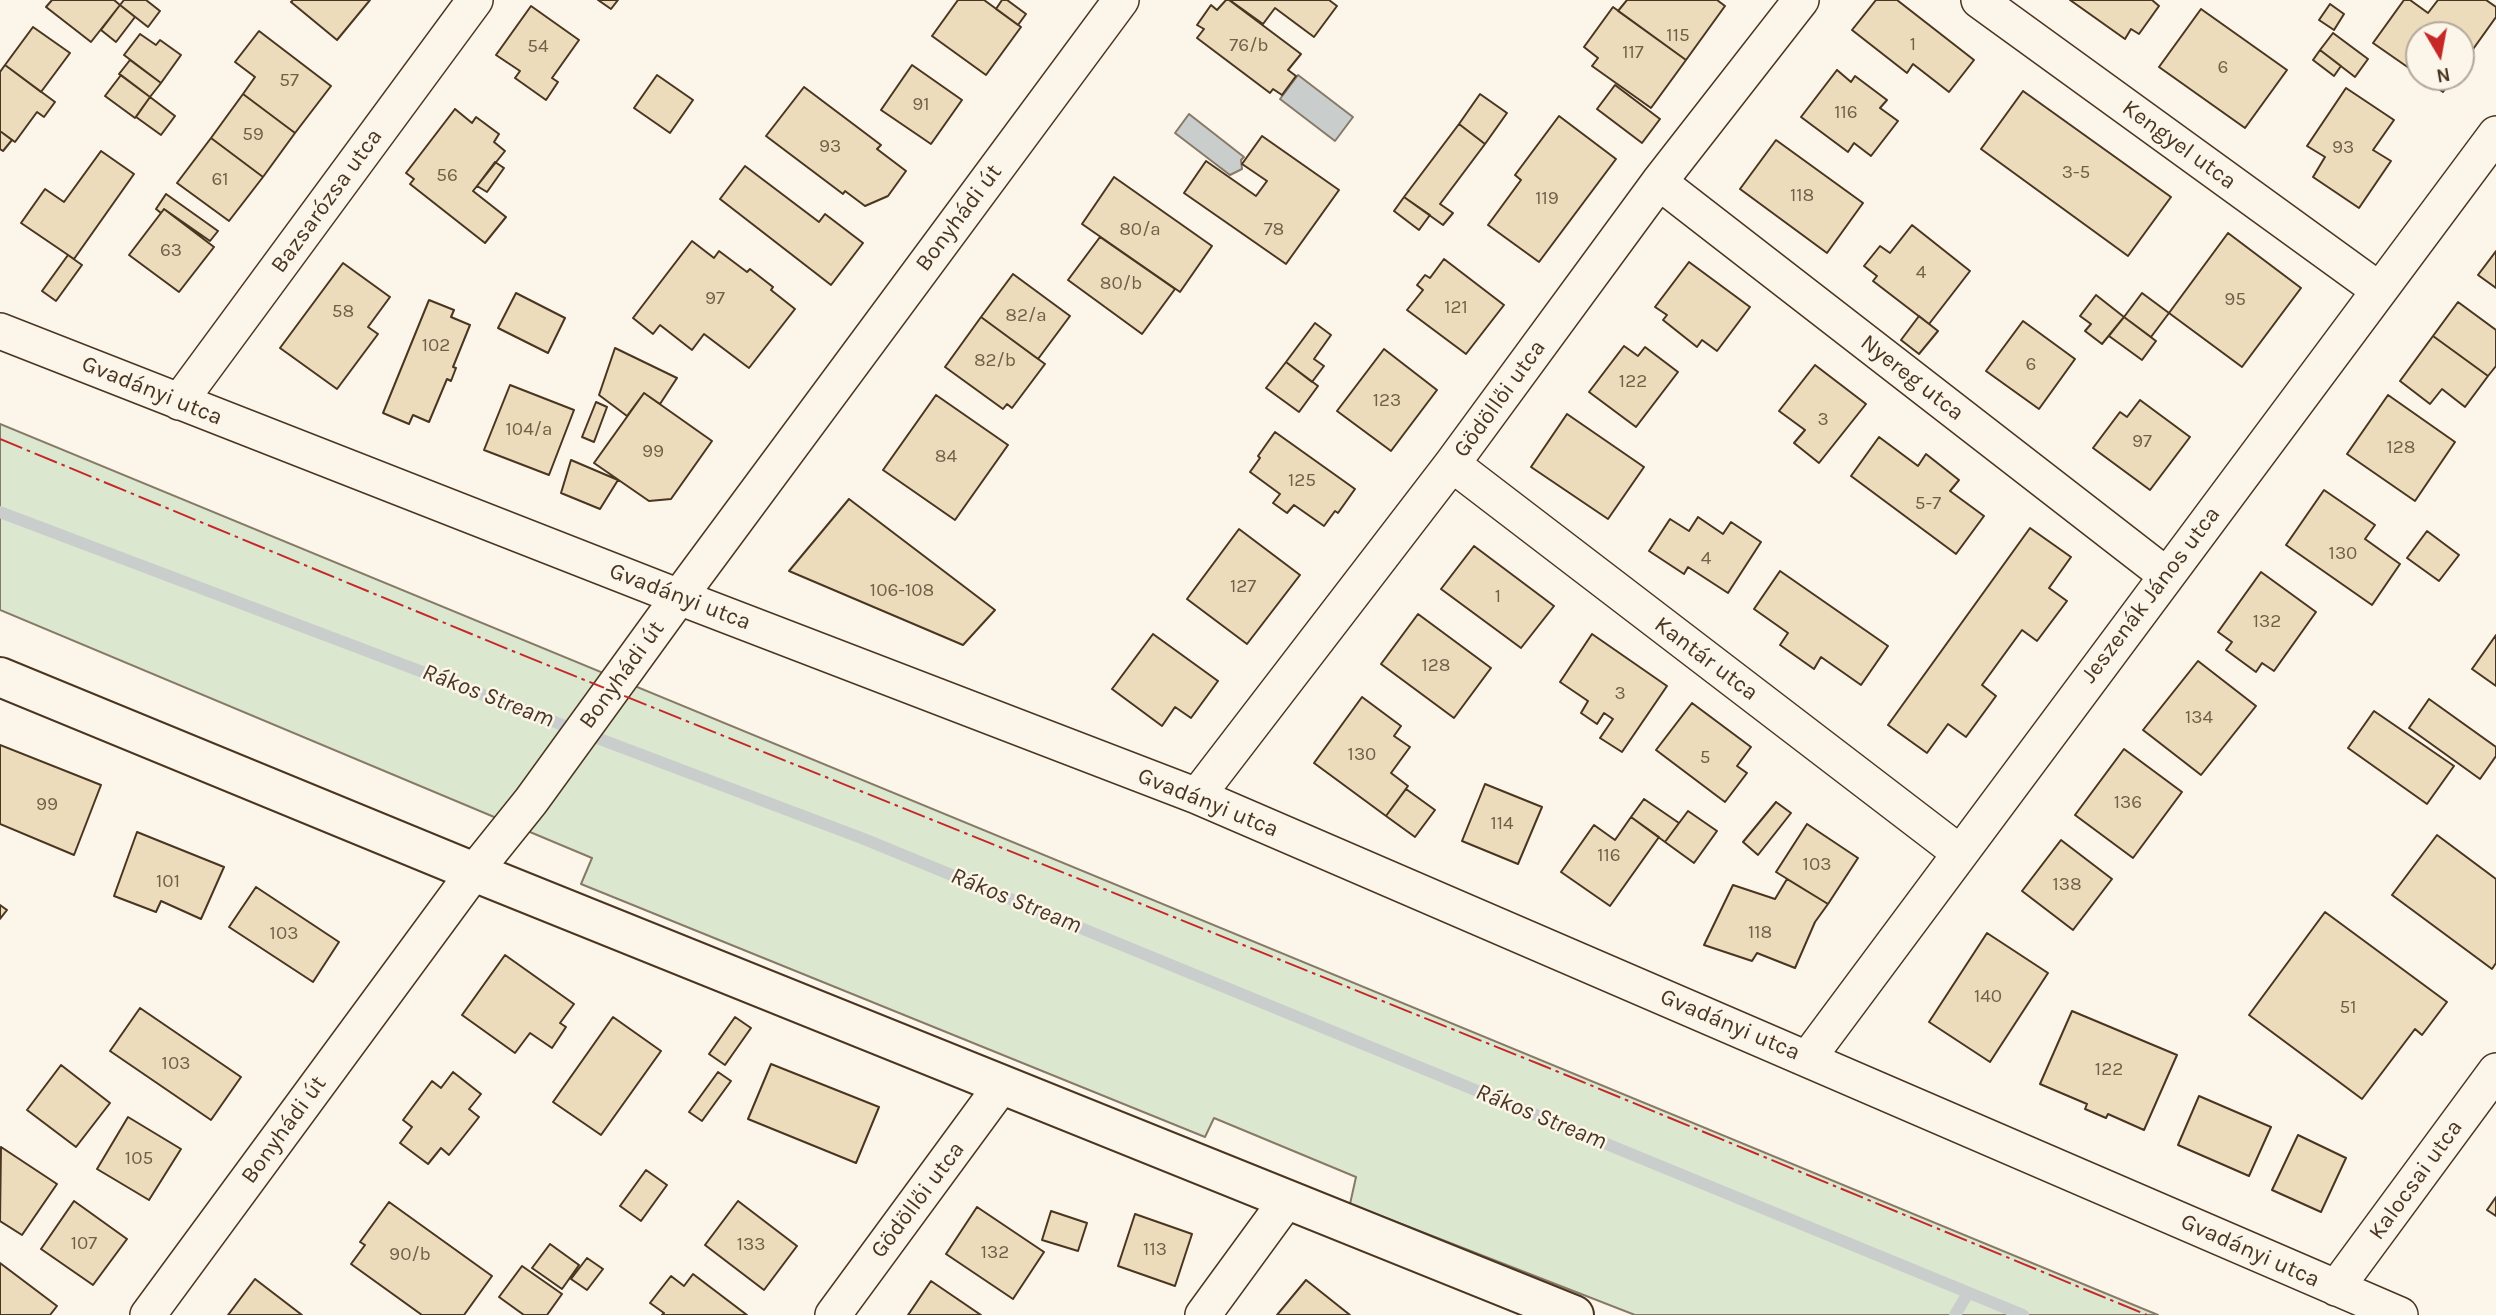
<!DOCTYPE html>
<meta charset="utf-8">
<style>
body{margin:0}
#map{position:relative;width:2496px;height:1315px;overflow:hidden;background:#fbf6e9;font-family:Karla,sans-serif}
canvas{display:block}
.north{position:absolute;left:2405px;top:21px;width:70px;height:70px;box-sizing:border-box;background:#fbf6e9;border:2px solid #b4a999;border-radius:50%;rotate:170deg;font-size:19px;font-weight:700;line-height:28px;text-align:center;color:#4a3520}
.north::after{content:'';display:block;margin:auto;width:24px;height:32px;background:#c62828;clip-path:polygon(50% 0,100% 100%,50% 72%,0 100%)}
</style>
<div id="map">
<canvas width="2496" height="1315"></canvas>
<div class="north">N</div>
</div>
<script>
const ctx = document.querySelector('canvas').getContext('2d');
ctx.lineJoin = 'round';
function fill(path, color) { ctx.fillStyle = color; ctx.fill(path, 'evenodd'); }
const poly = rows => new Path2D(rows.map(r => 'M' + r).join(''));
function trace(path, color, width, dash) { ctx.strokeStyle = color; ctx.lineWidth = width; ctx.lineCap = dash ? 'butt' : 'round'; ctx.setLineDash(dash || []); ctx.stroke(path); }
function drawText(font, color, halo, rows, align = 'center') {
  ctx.font = font + ' Karla,sans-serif'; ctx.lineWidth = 5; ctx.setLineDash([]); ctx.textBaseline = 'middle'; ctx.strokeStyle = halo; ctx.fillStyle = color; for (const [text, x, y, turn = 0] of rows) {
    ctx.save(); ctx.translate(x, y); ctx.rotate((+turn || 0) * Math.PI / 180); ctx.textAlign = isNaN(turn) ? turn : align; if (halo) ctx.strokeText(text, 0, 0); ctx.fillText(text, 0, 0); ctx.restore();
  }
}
const green = poly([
 [0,424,2158,1315,1635,1315,1350,1204,1356,1177,1214,1118,1205,1137,581,884,592,858,0,610,0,424]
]);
const water = poly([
 [1298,75,1353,117,1335,141,1280,99,1298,75],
 [1189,114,1244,157,1241,160,1242,169,1230,175,1175,133,1189,114]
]);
const stream = poly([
 [0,512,864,839,2023,1315],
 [1955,1315,1968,1293]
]);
const building = poly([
 [52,0,114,0,120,5,91,42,46,7,52,0],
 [124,0,146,0,160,11,148,27,120,5,124,0],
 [293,0,370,0,337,40,291,2,293,0],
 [598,0,618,0,611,9,598,0],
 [958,0,984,0,1021,27,986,75,932,36,958,0],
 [1002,0,1007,0,1026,14,1018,25,996,9,1002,0],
 [1226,0,1229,0,1301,54,1288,70,1296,76,1282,95,1273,89,1270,93,1197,38,1204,29,1197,25,1211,5,1217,10,1226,0],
 [1232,0,1329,0,1337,6,1314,37,1275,8,1263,24,1231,1,1232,0],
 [1627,0,1717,0,1725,6,1686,60,1618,11,1627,0],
 [1876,0,1897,0,1974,60,1949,92,1913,64,1907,73,1852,30,1876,0],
 [2070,0,2152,0,2159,6,2139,34,2131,29,2125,39,2070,0],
 [2404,0,2410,0,2428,13,2438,0,2486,0,2496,7,2496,17,2461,66,2461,35,2419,35,2419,75,2373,43,2404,0],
 [2330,4,2344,14,2334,30,2319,20,2330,4],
 [120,5,135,17,116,42,101,30,120,5],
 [531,6,579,40,552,78,558,82,546,100,515,78,520,71,496,55,531,6],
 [1613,7,1686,60,1651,108,1592,66,1598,58,1584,47,1613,7],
 [2201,9,2287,70,2245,128,2159,67,2201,9],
 [33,27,70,53,41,92,5,65,33,27],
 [259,31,331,86,295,133,243,94,255,77,235,62,259,31],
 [2333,33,2368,59,2355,77,2320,50,2333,33],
 [140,34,156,45,160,40,181,55,161,83,124,55,140,34],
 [2320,50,2341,66,2334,76,2313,60,2320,50],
 [130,60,161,83,150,97,119,74,130,60],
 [5,65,55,102,44,117,37,112,15,142,0,131,0,72,5,65],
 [912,65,962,100,931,144,881,110,912,65],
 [1837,70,1851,82,1855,76,1887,100,1880,108,1898,121,1871,156,1854,143,1848,152,1801,117,1837,70],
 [121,75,150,97,135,118,105,96,121,75],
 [657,75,693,100,670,133,634,108,657,75],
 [2421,77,2453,77,2443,92,2421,77],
 [1615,85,1660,119,1642,143,1597,109,1615,85],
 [804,87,881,145,877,149,906,171,888,196,865,206,845,191,843,194,766,136,804,87],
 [2346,88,2394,120,2373,150,2391,161,2359,208,2313,177,2325,157,2307,146,2346,88],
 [2023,91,2171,197,2128,256,1981,149,2023,91],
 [243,94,295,133,263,177,211,138,243,94],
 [1480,94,1507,113,1485,144,1459,124,1480,94],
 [150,97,175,116,161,135,136,117,150,97],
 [455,109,472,123,476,117,499,134,494,142,505,151,473,191,506,217,485,243,410,184,414,179,406,173,455,109],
 [1559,116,1616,159,1539,262,1488,225,1521,180,1515,175,1559,116],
 [1459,124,1485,144,1440,204,1453,213,1443,225,1404,197,1459,124],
 [0,131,12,140,3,151,0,149,0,131],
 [1262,136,1339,190,1286,264,1184,193,1206,161,1256,196,1267,181,1242,164,1262,136],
 [211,138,263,177,229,221,177,183,211,138],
 [1776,140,1863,203,1827,253,1740,189,1776,140],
 [101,151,134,174,74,259,21,223,45,189,64,202,101,151],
 [495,162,504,168,487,192,477,186,495,162],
 [745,166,819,222,825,214,863,243,831,285,720,199,745,166],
 [1114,177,1212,246,1180,292,1082,224,1114,177],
 [166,194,218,231,210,241,164,209,161,213,156,209,166,194],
 [1404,197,1430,215,1419,230,1394,211,1404,197],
 [164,209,214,247,179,292,129,255,164,209],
 [1912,225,1970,271,1929,324,1873,281,1877,276,1864,266,1880,246,1890,253,1912,225],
 [2228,233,2301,288,2242,367,2169,313,2228,233],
 [1100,237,1175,289,1142,334,1068,280,1100,237],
 [692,241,714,258,719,251,747,272,750,269,773,287,771,290,795,309,749,368,704,334,692,350,660,325,653,334,633,318,692,241],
 [2496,251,2496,288,2478,275,2496,251],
 [68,255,82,265,56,301,42,291,68,255],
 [1444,259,1504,305,1466,354,1407,310,1423,290,1417,285,1425,275,1430,278,1444,259],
 [1689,262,1750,307,1717,351,1702,340,1697,347,1663,320,1667,315,1655,307,1689,262],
 [343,263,390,297,368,327,378,334,337,389,280,348,343,263],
 [1013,274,1070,316,1038,359,981,317,1013,274],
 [516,293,565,318,548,353,498,328,516,293],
 [2142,293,2169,313,2151,337,2124,317,2142,293],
 [2096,295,2124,317,2102,344,2085,331,2091,324,2080,316,2096,295],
 [429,300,454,310,451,317,470,325,453,367,456,368,451,381,447,379,429,422,413,415,409,424,383,413,429,300],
 [2458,302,2496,330,2496,366,2488,376,2433,336,2458,302],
 [1919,316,1938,331,1919,354,1901,340,1919,316],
 [981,317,1045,364,1012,408,1007,404,1003,409,945,367,981,317],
 [2124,317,2156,341,2142,360,2109,336,2124,317],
 [2023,321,2075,359,2039,409,1986,371,2023,321],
 [1315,323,1331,335,1314,359,1324,366,1312,382,1286,362,1315,323],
 [2433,336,2488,376,2465,407,2442,389,2430,404,2400,381,2433,336],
 [1624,346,1638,356,1645,347,1678,372,1636,427,1589,392,1624,346],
 [615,348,677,378,660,404,644,393,627,416,599,395,615,348],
 [1384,349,1437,390,1391,451,1337,411,1384,349],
 [1286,362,1318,386,1299,412,1266,388,1286,362],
 [1815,365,1866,404,1819,463,1794,443,1805,430,1779,411,1815,365],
 [510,385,574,410,549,475,484,450,510,385],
 [644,393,712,441,671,499,649,501,594,463,644,393],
 [936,395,1008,445,955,520,883,470,936,395],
 [2388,395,2455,442,2415,501,2347,454,2388,395],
 [2140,400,2190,437,2150,490,2093,448,2120,412,2127,417,2140,400],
 [596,402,607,407,594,442,582,437,596,402],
 [1567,414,1644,467,1608,519,1531,467,1567,414],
 [1275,432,1355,489,1338,513,1335,511,1324,526,1294,505,1287,513,1273,503,1280,494,1250,472,1260,458,1258,456,1275,432],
 [1879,437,1918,466,1926,454,1959,480,1950,491,1984,516,1956,554,1851,476,1879,437],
 [571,460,618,480,600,509,561,493,571,460],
 [2324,490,2375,525,2365,539,2400,564,2372,605,2286,545,2324,490],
 [849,499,995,610,963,645,789,571,849,499],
 [1698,517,1723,534,1731,522,1761,542,1728,593,1688,567,1684,574,1649,551,1670,519,1689,531,1698,517],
 [2030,528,2071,557,2049,588,2067,601,2037,641,2022,630,1982,685,1996,696,1966,737,1948,724,1927,753,1888,725,2030,528],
 [1239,529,1300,575,1247,644,1187,599,1239,529],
 [2427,531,2459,555,2439,581,2407,558,2427,531],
 [1474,546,1554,606,1521,648,1441,589,1474,546],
 [1780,571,1888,646,1861,685,1821,657,1814,669,1780,645,1788,633,1754,609,1780,571],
 [2261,572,2316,612,2274,671,2262,663,2256,672,2226,650,2232,642,2218,632,2261,572],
 [1418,614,1491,668,1454,718,1381,664,1418,614],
 [1153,634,1218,681,1191,718,1175,707,1162,726,1112,689,1153,634],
 [1592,634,1667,686,1622,752,1600,738,1613,719,1604,713,1597,724,1581,713,1588,701,1560,682,1592,634],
 [2496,635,2496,686,2472,669,2496,635],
 [2198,661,2256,706,2201,775,2143,730,2198,661],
 [1362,697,1401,726,1394,736,1410,747,1391,773,1408,786,1386,816,1314,763,1362,697],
 [2429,699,2496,747,2496,756,2480,779,2409,728,2429,699],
 [1692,703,1751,747,1737,766,1747,773,1725,802,1656,750,1692,703],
 [2374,711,2454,766,2427,804,2348,748,2374,711],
 [0,745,101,785,74,855,0,824,0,745],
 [2124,749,2182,792,2133,858,2075,815,2124,749],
 [1485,784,1542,807,1518,864,1462,841,1485,784],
 [1406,789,1435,810,1415,837,1386,816,1406,789],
 [1644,799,1679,823,1665,842,1631,817,1644,799],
 [1776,802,1791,813,1758,855,1743,842,1776,802],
 [1688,811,1717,831,1694,863,1665,842,1688,811],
 [1631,817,1659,837,1610,906,1561,872,1594,825,1615,840,1631,817],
 [1807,824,1858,858,1828,904,1776,872,1807,824],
 [137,832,224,867,201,919,161,901,156,912,114,896,137,832],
 [2437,835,2496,879,2496,963,2492,969,2392,895,2437,835],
 [2061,840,2112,879,2073,930,2022,891,2061,840],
 [1787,879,1828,904,1815,922,1795,968,1757,953,1752,961,1704,945,1733,885,1775,899,1787,879],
 [256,887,339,942,313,982,229,927,256,887],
 [0,905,7,910,0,919,0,905],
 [2325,912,2447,1002,2422,1035,2415,1029,2362,1099,2249,1015,2325,912],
 [1987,933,2048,973,1990,1062,1929,1022,1987,933],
 [505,955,574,1004,560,1023,566,1027,552,1048,530,1033,515,1053,462,1015,505,955],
 [140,1008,241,1077,211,1120,110,1051,140,1008],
 [2072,1011,2177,1055,2144,1130,2108,1114,2106,1118,2085,1109,2087,1104,2040,1084,2072,1011],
 [613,1017,661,1051,601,1135,553,1102,613,1017],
 [735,1017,751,1028,725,1065,709,1054,735,1017],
 [771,1064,879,1107,856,1163,748,1119,771,1064],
 [61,1065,110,1103,76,1147,27,1110,61,1065],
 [453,1072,481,1094,469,1109,479,1117,449,1155,441,1148,428,1164,400,1143,412,1127,403,1120,432,1081,441,1088,453,1072],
 [718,1072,731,1081,702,1121,689,1112,718,1072],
 [2199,1096,2271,1127,2249,1176,2178,1145,2199,1096],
 [128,1117,181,1149,149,1200,97,1169,128,1117],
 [2298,1135,2346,1158,2321,1212,2272,1190,2298,1135],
 [1,1147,57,1184,22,1235,0,1221,1,1147],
 [646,1170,667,1185,641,1221,620,1206,646,1170],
 [2496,1197,2496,1216,2487,1210,2496,1197],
 [74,1201,127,1239,93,1285,41,1249,74,1201],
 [738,1201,797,1246,764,1290,705,1245,738,1201],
 [389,1202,492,1276,464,1315,422,1315,351,1264,365,1245,360,1242,389,1202],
 [977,1207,1044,1252,1013,1299,946,1254,977,1207],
 [1051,1211,1087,1223,1078,1251,1042,1240,1051,1211],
 [1135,1214,1192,1234,1175,1286,1118,1266,1135,1214],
 [550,1244,579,1265,562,1289,532,1268,550,1244],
 [587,1258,603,1269,587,1290,571,1279,587,1258],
 [0,1263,57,1306,50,1315,0,1315,0,1263],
 [522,1266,562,1294,547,1315,524,1315,499,1297,522,1266],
 [693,1274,747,1315,662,1315,664,1313,650,1303,671,1276,684,1286,693,1274],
 [255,1279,302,1315,228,1315,255,1279],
 [1306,1280,1350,1315,1277,1315,1306,1280],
 [931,1281,981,1315,908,1315,931,1281]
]);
const minor = poly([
 [1979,0,2379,290],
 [1659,182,2166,575],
 [0,331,679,597,1197,796,2400,1315],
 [179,402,475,0],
 [1452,464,1960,853],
 [1197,796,1452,464,1659,182,1801,0],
 [1808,1058,2496,134],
 [2336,1288,2496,1071],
 [148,1315,474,872,531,801,679,597,1121,0],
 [833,1315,1002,1085],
 [1203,1315,1287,1200]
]);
const tertiary = poly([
 [0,677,474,872,1574,1315]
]);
const power = poly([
 [0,439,515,652,1544,1066,2147,1315]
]);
const numberNames = [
 ["115",1678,36],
 ["1",1913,45],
 ["76/b",1249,46],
 ["54",538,47],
 ["117",1633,53],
 ["6",2223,68],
 ["57",289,81],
 ["91",921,105],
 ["116",1846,113],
 ["59",253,135],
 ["93",830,147],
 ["93",2343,148],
 ["3-5",2076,173],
 ["56",447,176],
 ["61",220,180],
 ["118",1802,196],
 ["119",1547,199],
 ["80/a",1140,230],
 ["78",1274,230],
 ["63",171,251],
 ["4",1921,273],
 ["80/b",1121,284],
 ["97",715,299],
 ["95",2235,300],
 ["121",1456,308],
 ["58",343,312],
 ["82/a",1026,316],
 ["102",436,346],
 ["82/b",995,361],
 ["6",2031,365],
 ["122",1633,382],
 ["123",1387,401],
 ["3",1823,420],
 ["104/a",529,430],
 ["97",2142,442],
 ["128",2401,448],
 ["99",653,452],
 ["84",946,457],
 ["125",1302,481],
 ["5-7",1928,504],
 ["130",2343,554],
 ["4",1706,559],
 ["127",1243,587],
 ["106-108",902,591],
 ["1",1498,597],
 ["132",2267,622],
 ["128",1436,666],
 ["3",1620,694],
 ["134",2199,718],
 ["130",1362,755],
 ["5",1705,758],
 ["136",2128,803],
 ["99",47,805],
 ["114",1502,824],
 ["116",1609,856],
 ["103",1817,865],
 ["101",168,882],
 ["138",2067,885],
 ["118",1760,933],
 ["103",284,934],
 ["140",1988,997],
 ["51",2348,1008],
 ["103",176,1064],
 ["122",2109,1070],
 ["105",139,1159],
 ["107",84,1244],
 ["133",751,1245],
 ["113",1155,1250],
 ["132",995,1253],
 ["90/b",410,1255]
];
const streetNames = [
 ["Kengyel utca",2179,145,36],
 ["Bazsarózsa utca",327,201,-54],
 ["Bonyhádi út",959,218,-53],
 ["Nyereg utca",1912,378,38],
 ["Gvadányi utca",152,391,22],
 ["Gödöllői utca",1500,399,-54],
 ["Jeszenák János utca",2151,595,-53],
 ["Gvadányi utca",680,597,21],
 ["Kantár utca",1706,659,37],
 ["Bonyhádi út",622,675,-54],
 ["Gvadányi utca",1208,803,22],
 ["Gvadányi utca",1730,1025,23],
 ["Bonyhádi út",284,1130,-54],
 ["Kalocsai utca",2416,1180,-54],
 ["Gödöllői utca",918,1200,-53],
 ["Gvadányi utca",2250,1251,24]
];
const waterNames = [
 ["Rákos Stream",488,696,21],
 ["Rákos Stream",1016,901,22],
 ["Rákos Stream",1541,1117,22]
];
fill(green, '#dce7d0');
trace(green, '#887966', 2);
fill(water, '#c9cecd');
trace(water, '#887966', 2);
trace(stream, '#c9cecd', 12);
fill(building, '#ecdcbc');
trace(building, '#4a3520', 2);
trace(minor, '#4a3520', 38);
trace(tertiary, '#4a3520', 42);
trace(minor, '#fbf6e9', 35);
trace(tertiary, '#fbf6e9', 38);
trace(power, '#c62828', 2, [24, 5, 3.5, 5]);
drawText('19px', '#725f47', null, numberNames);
drawText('23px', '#4a3520', '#fbf6e9', streetNames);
drawText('italic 24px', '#4a3520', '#fbf6e9', waterNames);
</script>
